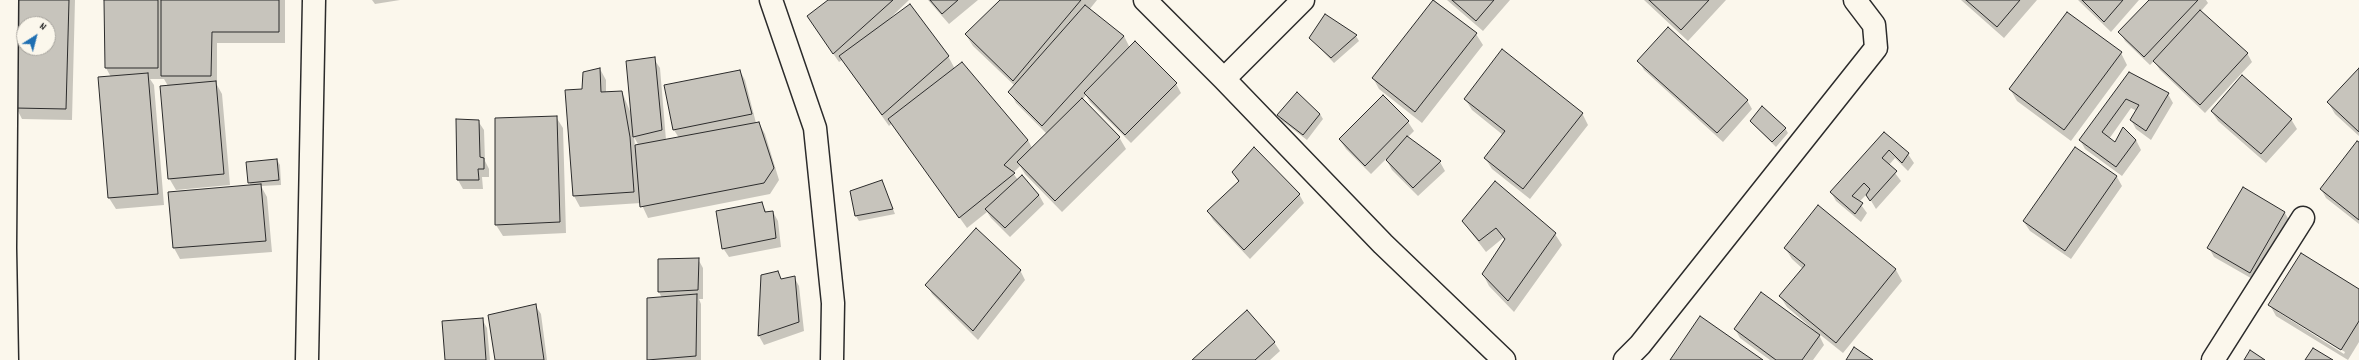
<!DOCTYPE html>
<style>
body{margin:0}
#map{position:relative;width:2359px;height:360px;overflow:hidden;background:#fbf7ec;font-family:Dekko,sans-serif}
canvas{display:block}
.north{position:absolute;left:16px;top:16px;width:40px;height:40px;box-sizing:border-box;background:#fbf7ec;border:1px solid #a8a59f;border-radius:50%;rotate:36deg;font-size:11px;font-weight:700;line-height:16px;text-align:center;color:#2b2b2b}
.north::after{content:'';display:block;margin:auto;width:14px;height:18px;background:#1f6fb2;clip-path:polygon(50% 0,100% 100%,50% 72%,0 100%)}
</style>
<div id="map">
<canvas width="2359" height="360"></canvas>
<div class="north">N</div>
</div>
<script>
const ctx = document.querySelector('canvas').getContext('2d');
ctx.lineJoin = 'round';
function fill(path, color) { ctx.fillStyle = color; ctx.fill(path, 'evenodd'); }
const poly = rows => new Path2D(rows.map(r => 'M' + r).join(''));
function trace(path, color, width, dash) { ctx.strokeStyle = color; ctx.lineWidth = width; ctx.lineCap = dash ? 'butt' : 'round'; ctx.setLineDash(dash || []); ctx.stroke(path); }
const shadow = poly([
 [18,0,75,0,72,120,22,119,16,107],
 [24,24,48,24,48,48,24,48],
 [105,0,285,0,285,43,217,43,217,85,222,94,230,185,176,190,169,178,168,86,164,79,150,79,154,85,164,205,116,209,109,198,111,77,106,68],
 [372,0,400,0,375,4],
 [829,0,909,0,884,24,948,56,955,69,1028,140,1032,148,1047,134,1016,103,1010,92,1015,86,973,46,966,35,1001,0,1097,0,1089,10,1124,36,1130,48,1176,84,1181,93,1131,143,1090,102,1086,95,1082,100,1119,137,1126,149,1062,212,1025,174,1020,166,1013,173,1018,180,1039,195,1044,204,1010,237,991,218,987,212,967,228,892,123,889,126,842,60,839,62,814,26,808,17],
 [928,0,978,0,949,24],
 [1434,0,1476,34,1483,45,1422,123,1379,89,1373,78],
 [1447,0,1510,0,1483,31],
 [1644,0,1726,0,1688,41],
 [1961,0,2037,0,2004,38],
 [2078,0,2139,0,2111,32],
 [2150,0,2206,0,2208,3,2201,11,2247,53,2252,62,2205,113,2160,70,2154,61,2150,65,2125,41,2120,32],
 [1325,15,1356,36,1359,41,1334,63,1310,38],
 [2121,53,2127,65,2071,141,2017,101,2010,89],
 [654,59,660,68,666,140,679,138,674,130,665,86,740,71,745,80,756,123,759,123,765,134,779,180,770,194,648,218,641,203,580,207,574,196,566,91,583,90,600,69,606,80,606,93,622,92,632,116],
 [634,137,639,146,635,146],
 [1639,61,1747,100,1752,109,1723,142,1644,70],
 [2359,70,2359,136,2335,114,2328,102],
 [2130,73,2168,94,2173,103,2151,140,2136,129,2131,120,2137,111,2131,108,2109,139,2115,143,2136,140,2141,150,2122,176,2085,149,2080,140],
 [1383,97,1408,122,1414,131,1407,138,1440,162,1445,171,1418,196,1392,170,1386,159,1371,174,1346,149,1340,140],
 [1465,99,1582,113,1588,125,1530,199,1492,169,1485,158,1503,135,1472,110],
 [2212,112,2291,119,2297,129,2266,163,2218,121],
 [1320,114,1323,119,1307,140,1281,120,1278,115],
 [556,117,563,128,566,233,503,236,496,225],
 [478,121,484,130,485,161,489,169,489,177,482,177,483,189,463,189,458,180],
 [1751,122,1785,128,1788,133,1776,147],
 [1884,133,1908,154,1914,163,1908,171,1895,158,1889,165,1901,181,1876,209,1867,194,1859,202,1867,213,1861,222,1836,201,1831,192],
 [2359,144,2359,224,2326,198,2321,189],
 [2075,148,2117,177,2122,186,2071,259,2030,231,2024,222],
 [277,160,280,165,281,185,261,186,267,197,272,252,180,259,174,248,251,186,249,182],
 [1233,172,1299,194,1304,203,1250,259,1213,220,1208,211,1239,183],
 [882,181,895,214,859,221,856,216],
 [1496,183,1555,234,1562,245,1514,312,1489,286,1483,274,1505,241,1503,238,1486,252,1463,222],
 [2243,188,2285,213,2290,222,2256,281,2214,257,2209,248],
 [762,204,767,213,773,212,778,221,781,247,729,257,723,248],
 [1818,207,1896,270,1902,281,1843,353,1818,333,1824,345,1813,360,1770,360,1740,338,1735,329,1815,331,1787,307,1780,296,1803,269,1792,259,1785,248],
 [698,259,703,268,703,299,699,299,701,304,701,360,648,360,648,299,662,298,659,292],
 [1020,270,1025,280,978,340,932,294,927,285],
 [777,273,782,280,794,277,799,286,804,331,764,345,759,336],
 [2359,290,2359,342,2348,360,2276,316,2270,305],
 [2278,310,2345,352,2344,354,2278,312],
 [535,305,541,314,547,360,496,360],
 [482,319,487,328,490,360,446,360],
 [1274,342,1280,351,1270,360,1193,360]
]);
const building = poly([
 [17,0,69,0,66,109,15,108,17,0],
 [24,24,48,24,48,48,24,48,24,24],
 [104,0,158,0,158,68,105,68,104,0],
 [161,0,279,0,279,32,212,32,211,76,161,76,161,0],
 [828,0,893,0,833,54,807,16,828,0],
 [930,0,958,0,942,14,930,0],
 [1000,0,1081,0,1013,81,965,34,1000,0],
 [1433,0,1477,33,1415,112,1372,78,1433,0],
 [1452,0,1494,0,1476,21,1452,0],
 [1649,0,1709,0,1681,30,1649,0],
 [1966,0,2020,0,1997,27,1966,0],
 [2082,0,2123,0,2104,22,2082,0],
 [2149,0,2198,0,2144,57,2118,32,2149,0],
 [910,4,949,56,882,115,839,56,910,4],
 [1085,5,1124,36,1042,126,1008,92,1085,5],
 [2200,10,2248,53,2200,105,2153,61,2200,10],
 [2067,12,2122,52,2064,130,2009,89,2067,12],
 [1325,14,1357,35,1331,58,1309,38,1325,14],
 [1668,27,1748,100,1717,133,1637,61,1668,27],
 [1135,41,1177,83,1125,135,1084,93,1135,41],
 [1502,49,1583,113,1523,189,1484,158,1505,131,1464,99,1502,49],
 [655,57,662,130,633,137,626,61,655,57],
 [962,62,1028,140,1004,165,1015,173,959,218,888,119,962,62],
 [600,68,601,92,622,91,630,137,634,192,573,196,565,90,582,89,583,72,600,68],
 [2359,68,2359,132,2327,102,2359,68],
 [740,70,752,114,673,130,664,85,740,70],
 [2129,72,2169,93,2146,131,2130,120,2139,105,2126,99,2102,132,2115,142,2123,127,2136,140,2116,167,2079,140,2129,72],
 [148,73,158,194,108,198,98,77,148,73],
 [2242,75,2292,119,2261,154,2211,111,2242,75],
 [216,81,224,174,168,179,160,86,216,81],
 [1297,92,1320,114,1303,135,1277,115,1297,92],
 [1383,95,1409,121,1365,166,1339,139,1383,95],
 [1082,98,1120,137,1055,201,1017,162,1082,98],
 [1762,106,1786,128,1772,142,1750,121,1762,106],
 [557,116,560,222,495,225,495,118,557,116],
 [456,119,479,120,480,157,484,158,484,169,478,169,479,180,457,180,456,119],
 [759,122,774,168,764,183,640,207,635,145,759,122],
 [1884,132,1909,153,1902,163,1889,150,1882,158,1897,171,1870,201,1866,195,1870,189,1864,183,1852,196,1863,203,1855,214,1830,192,1884,132],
 [1407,136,1441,161,1413,188,1386,160,1407,136],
 [2357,141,2359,142,2359,220,2320,189,2357,141],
 [1254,147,1300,194,1244,250,1207,211,1239,181,1232,172,1254,147],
 [2075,147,2117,176,2065,251,2023,221,2075,147],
 [277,159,279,180,248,183,246,162,277,159],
 [1022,175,1039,195,1005,228,985,209,1022,175],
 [882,180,893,209,855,216,850,191,882,180],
 [1495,181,1556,233,1508,301,1482,274,1505,239,1496,228,1479,241,1462,221,1495,181],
 [261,184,266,241,173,248,168,192,261,184],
 [2243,187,2285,212,2250,273,2207,248,2243,187],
 [762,202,765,212,773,211,776,238,722,249,716,211,762,202],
 [1818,205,1896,269,1836,343,1779,296,1805,265,1784,248,1818,205],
 [976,228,1021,270,973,331,925,285,976,228],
 [2301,253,2359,289,2359,321,2341,350,2268,305,2301,253],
 [699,258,698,290,658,292,658,259,699,258],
 [778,271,781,279,795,276,799,322,758,336,761,275,778,271],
 [1761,292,1820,335,1802,360,1776,360,1734,329,1761,292],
 [697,294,696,356,647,360,647,298,697,294],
 [536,304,544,360,495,360,488,315,536,304],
 [1247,310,1275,342,1255,360,1192,360,1247,310],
 [1700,316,1763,360,1670,360,1700,316],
 [483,318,486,360,445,360,442,321,483,318],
 [1854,347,1873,360,1846,360,1854,347],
 [2313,348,2333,360,2305,360,2313,348],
 [2250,350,2265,360,2244,360,2250,350]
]);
const minor = poly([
 [7,0,5,248,7,360],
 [771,0,815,128,833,303,832,360],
 [1145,0,1224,79,1383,244,1504,360],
 [1224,79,1303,0],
 [307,360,314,0],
 [1625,360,1640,345,1876,48,1874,25,1855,0],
 [2213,360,2303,218]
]);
fill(shadow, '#0003');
fill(building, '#c7c4bc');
trace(building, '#2b2b2b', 1);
trace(minor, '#2b2b2b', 25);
trace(minor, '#fbf7ec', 22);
</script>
